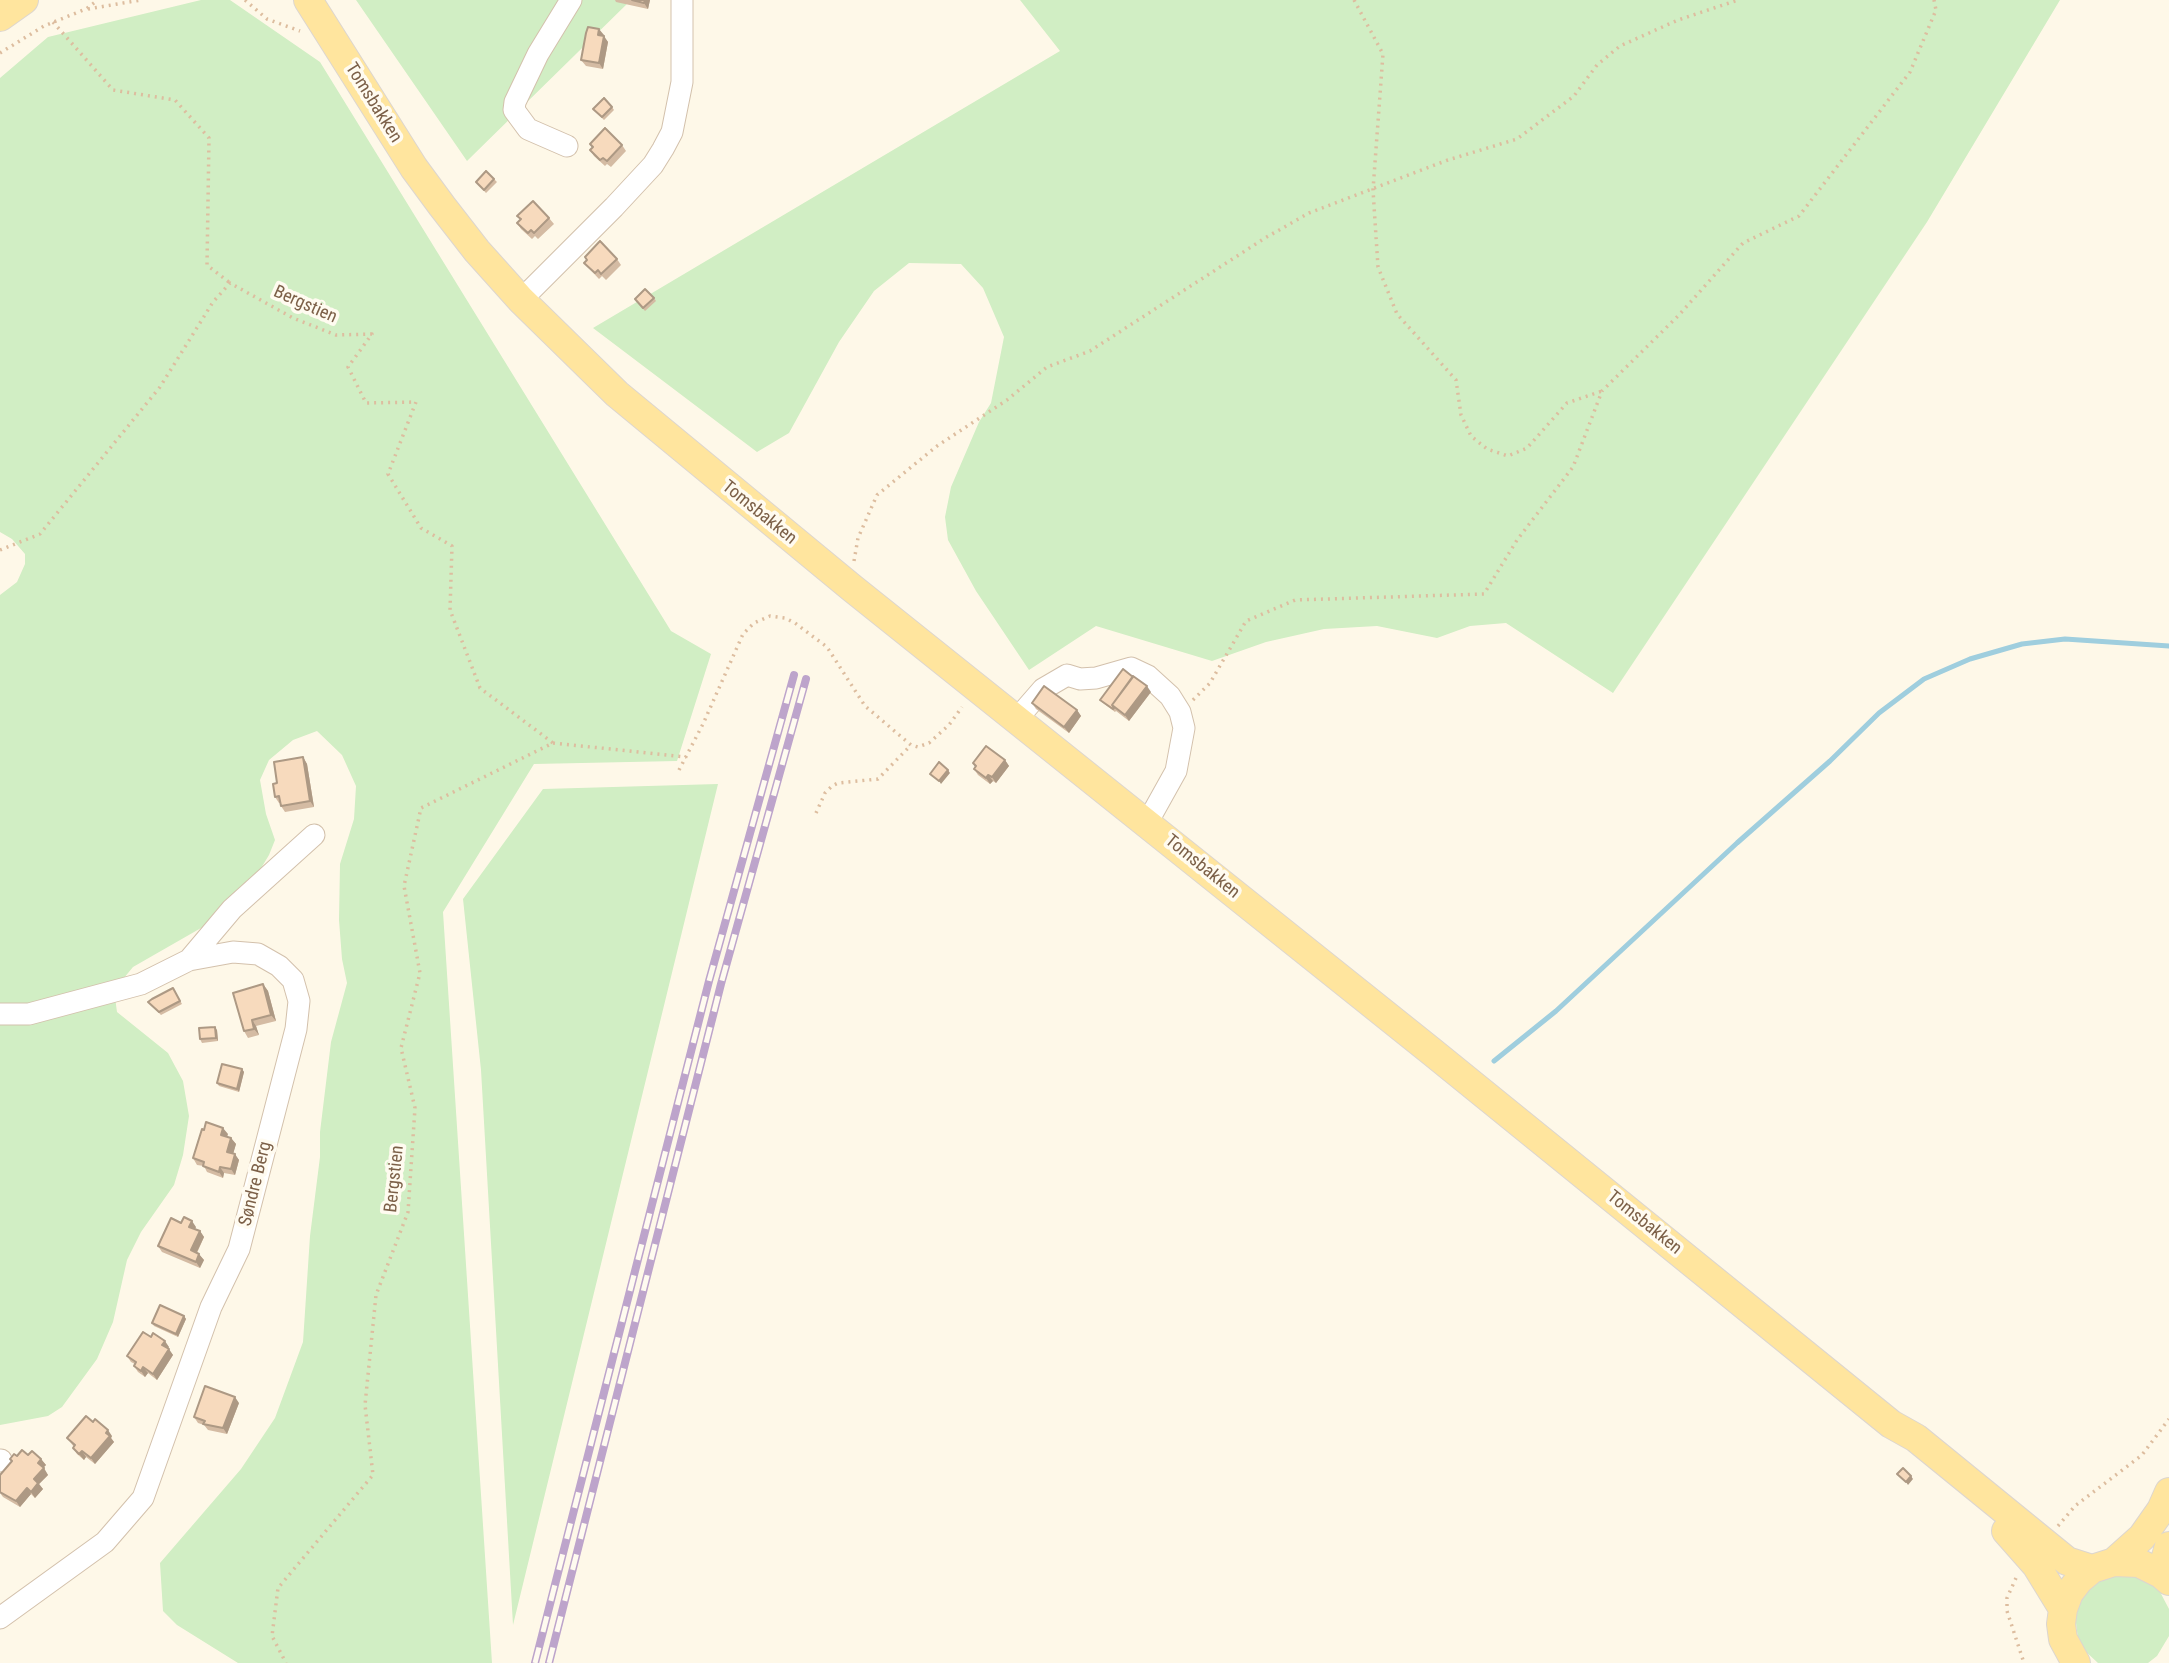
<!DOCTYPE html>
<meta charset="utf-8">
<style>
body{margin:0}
canvas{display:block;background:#fef8e8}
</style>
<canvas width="2169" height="1663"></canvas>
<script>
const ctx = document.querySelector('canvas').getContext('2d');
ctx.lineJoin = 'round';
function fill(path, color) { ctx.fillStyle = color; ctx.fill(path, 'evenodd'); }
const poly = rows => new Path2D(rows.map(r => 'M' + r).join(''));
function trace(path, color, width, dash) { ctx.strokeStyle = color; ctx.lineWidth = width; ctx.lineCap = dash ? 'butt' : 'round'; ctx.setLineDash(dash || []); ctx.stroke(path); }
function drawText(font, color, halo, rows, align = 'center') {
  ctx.font = font + ' "Roboto Condensed",sans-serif'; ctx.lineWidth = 7; ctx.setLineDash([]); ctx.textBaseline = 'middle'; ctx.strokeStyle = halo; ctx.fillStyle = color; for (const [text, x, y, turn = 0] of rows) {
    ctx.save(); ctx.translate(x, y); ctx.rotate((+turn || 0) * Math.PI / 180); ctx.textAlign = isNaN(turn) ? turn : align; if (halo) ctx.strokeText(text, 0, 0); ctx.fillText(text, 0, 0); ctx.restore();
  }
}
const green = poly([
 [201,0,230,0,320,62,671,631,711,654,677,761,534,764,443,912,492,1663,238,1663,177,1625,163,1611,160,1563,241,1469,275,1418,303,1342,310,1236,320,1157,320,1132,331,1042,347,983,342,959,339,920,340,864,354,819,356,786,342,755,317,731,293,740,269,760,260,780,266,814,275,840,269,855,249,888,208,924,133,967,114,990,117,1012,168,1053,183,1081,189,1116,183,1155,174,1185,141,1232,127,1260,113,1322,97,1359,62,1407,48,1416,0,1425,0,595,17,582,25,564,25,554,12,539,0,532,0,78,48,37],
 [356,0,631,0,467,161],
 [1020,0,2060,0,1927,222,1613,693,1506,623,1470,626,1437,638,1377,626,1324,629,1266,642,1212,661,1096,626,1029,670,976,591,948,540,945,517,951,487,979,422,991,403,1004,337,983,288,961,264,909,263,874,291,839,342,789,433,757,452,593,328,1060,51],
 [718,784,513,1625,481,1070,463,899,543,789],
 [2115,1575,2139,1577,2149,1582,2159,1590,2169,1609,2169,1636,2157,1656,2148,1663,2098,1663,2084,1650,2078,1639,2075,1615,2085,1593,2103,1579]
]);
const stream = poly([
 [1494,1061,1556,1011,1737,843,1830,761,1879,713,1924,679,1970,659,2022,644,2065,639,2169,646]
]);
const path = poly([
 [245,0,267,19,300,31],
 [1354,0,1383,54,1373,190,1378,267,1397,314,1456,380,1461,415,1471,436,1487,449,1508,456,1527,448,1567,403,1602,391],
 [88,9,141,0],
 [53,22,113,90,175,100,209,138,207,265,230,283],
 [0,53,44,26,86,9,98,0],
 [0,550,40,534,160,387,213,302,230,283,293,318,336,335,372,334,348,367,366,403,416,402,388,474,421,528,452,546,450,610,480,688,553,743,421,808,404,886,420,973,401,1048,415,1108,408,1212,376,1295,365,1405,373,1475,278,1588,272,1636,286,1663],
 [854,561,858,538,877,495,937,446,1007,400,1047,367,1090,351,1265,238,1309,213,1448,160,1517,139,1574,96,1597,65,1620,46,1678,20,1738,0],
 [1193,700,1210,683,1246,621,1295,600,1484,594,1517,540,1573,467,1602,391,1679,315,1743,243,1799,216,1910,72,1936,10,1934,0],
 [553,743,686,757],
 [679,770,703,724,743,634,754,623,770,616,785,618,795,623,827,647,865,706,911,745,918,747,929,743,949,725,962,707],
 [816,813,825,793,832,786,838,783,878,779,911,745],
 [2058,1526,2075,1506,2142,1455,2169,1419],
 [2016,1578,2007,1598,2007,1611,2024,1663]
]);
const minor = poly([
 [567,146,528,129,514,110,515,102,538,54,571,0],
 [521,300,614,207,653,165,663,149,672,132,682,82,682,0],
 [1016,720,1043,689,1067,675,1080,679,1096,678,1131,668,1148,676,1170,696,1180,712,1184,728,1176,771,1147,823],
 [189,960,232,909,314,835],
 [0,1014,29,1014,141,984,189,960,233,952,258,954,279,966,293,980,299,1001,296,1029,239,1249,211,1307,143,1498,105,1542,0,1618],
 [0,1461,1,1460]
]);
const major = poly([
 [308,0,414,168,442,206,477,251,521,300,617,394,852,588,1431,1051,1891,1424,1916,1438,2067,1561,2092,1569],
 [0,17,24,0],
 [2006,1531,2036,1565,2063,1609],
 [2114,1562,2142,1537,2161,1510,2169,1492],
 [2161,1574,2169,1546],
 [2076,1663,2063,1639,2061,1624,2063,1609,2069,1593,2079,1580,2092,1569,2114,1562,2139,1563,2161,1574,2169,1581]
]);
const rail = poly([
 [535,1663,709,981,794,675],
 [549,1663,721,984,806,679]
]);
const wall = poly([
 [615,0,650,0,648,9,616,2],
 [604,35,603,36,608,42,603,69,586,66,581,60],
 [612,107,614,110,604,120,593,109],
 [590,144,622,145,626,151,611,167,607,164,605,166,594,156,590,150,592,148],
 [494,179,497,182,486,193,476,182],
 [517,216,549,218,554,224,538,239,535,236,532,239,521,229,517,223,520,220],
 [617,259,621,265,606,280,602,276,599,279,584,263,587,260],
 [654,298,656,301,645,311,637,302],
 [1151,692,1129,721,1116,711,1115,712,1103,703,1100,700],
 [1032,703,1077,710,1081,716,1069,733,1036,709],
 [303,757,307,764,314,807,285,812,281,806,280,803,279,803,275,797,277,783],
 [1005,760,1009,766,996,783,993,781,990,784,978,775,974,769,975,767,973,763],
 [263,984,268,991,276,1021,256,1026,259,1035,248,1038,244,1031],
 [175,991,182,1004,161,1015,148,1002],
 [217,1030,218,1041,202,1043,200,1039],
 [242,1069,244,1072,239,1092,219,1086,217,1083],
 [228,1134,227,1137,231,1138,236,1144,233,1153,239,1160,235,1175,224,1173,223,1178,207,1172,204,1166,197,1165,193,1158],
 [196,1227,195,1229,200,1231,204,1237,197,1253,204,1260,200,1268,162,1252,158,1246],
 [184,1316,186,1319,178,1337,154,1326,152,1323],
 [151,1337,169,1347,168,1349,173,1355,157,1380,148,1373,145,1377,138,1372,134,1366,135,1364,131,1362,127,1356],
 [239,1403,227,1434,208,1430,204,1425,198,1423,194,1417],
 [112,1436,111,1438,114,1442,95,1464,86,1457,84,1460,77,1454,73,1448,74,1447,67,1438],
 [28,1455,41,1459,46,1465,43,1468,48,1475,39,1484,43,1489,35,1498,31,1494,20,1507,3,1497,0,1493,0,1475,12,1461,10,1459,17,1456]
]);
const shadedWall = poly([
 [645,0,650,0,648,9,644,3],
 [599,29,604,35,602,41,598,35],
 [604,36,608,42,603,69,599,63],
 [1147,686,1151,692,1129,721,1125,715],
 [1077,710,1081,716,1069,733,1064,727],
 [303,757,307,764,314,807,310,801],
 [1005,760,1009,766,996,783,992,777],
 [948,770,950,773,941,784,939,781],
 [988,775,993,781,990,784,986,778],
 [263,984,268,991,276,1021,271,1015],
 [252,1020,256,1026,259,1035,254,1029],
 [215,1027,217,1030,218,1041,216,1038],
 [242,1069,244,1072,239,1092,237,1089],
 [223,1128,228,1134,225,1141,221,1135],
 [231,1138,236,1144,232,1158,227,1152],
 [235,1154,239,1160,235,1175,231,1169],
 [220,1167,224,1173,223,1178,219,1172],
 [192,1221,196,1227,193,1233,189,1227],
 [200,1231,204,1237,195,1256,191,1250],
 [199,1254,204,1260,200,1268,196,1262],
 [184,1316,186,1319,178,1337,176,1334],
 [165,1341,169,1347,166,1351,162,1345],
 [169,1349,173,1355,157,1380,153,1374],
 [143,1367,148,1373,145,1377,141,1371],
 [235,1397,239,1403,227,1434,223,1428],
 [108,1430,112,1436,111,1438,114,1442,95,1464,91,1458],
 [82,1451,86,1457,84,1460,79,1454],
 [41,1459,46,1465,42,1469,38,1463],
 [44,1468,48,1475,39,1484,43,1489,35,1498,31,1492,34,1479],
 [1911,1476,1913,1479,1908,1485,1906,1482],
 [27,1488,31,1494,20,1507,16,1501]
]);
const building = poly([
 [632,0,645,0,644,3,632,0],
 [588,27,599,29,598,35,604,36,599,63,581,60,586,33,588,27],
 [604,98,612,107,602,117,593,109,604,98],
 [605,128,622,145,607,161,603,158,600,160,590,150,593,147,590,144,605,128],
 [486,171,494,179,484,190,476,182,486,171],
 [533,201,549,218,534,233,531,230,528,233,517,223,521,219,517,216,533,201],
 [600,241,617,259,601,274,598,270,595,273,584,263,587,260,585,257,600,241],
 [645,289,654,298,643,308,635,299,645,289],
 [1123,669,1133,677,1112,705,1114,708,1113,709,1100,700,1123,669],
 [1133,676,1147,686,1125,715,1112,705,1133,676],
 [1044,686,1077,710,1064,727,1032,703,1044,686],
 [986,746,1005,760,992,777,988,775,986,778,974,769,976,766,973,763,986,746],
 [303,757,310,801,281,806,279,796,275,797,273,784,277,783,274,762,303,757],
 [939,762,948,770,939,781,930,774,939,762],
 [263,984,271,1015,252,1020,254,1029,244,1031,233,993,263,984],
 [173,988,180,1001,159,1012,148,1002,152,999,173,988],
 [215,1027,216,1038,200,1039,199,1028,215,1027],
 [222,1064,242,1069,237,1089,217,1083,222,1064],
 [206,1122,223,1128,221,1135,231,1138,227,1152,235,1154,231,1169,220,1167,219,1172,203,1166,204,1162,193,1158,202,1129,204,1130,206,1122],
 [184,1217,192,1221,189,1227,200,1231,191,1250,199,1254,196,1262,158,1246,171,1218,181,1223,184,1217],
 [160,1305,184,1316,176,1334,152,1323,160,1305],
 [143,1332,151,1337,153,1333,165,1341,162,1345,169,1349,153,1374,143,1367,141,1371,134,1366,136,1362,127,1356,143,1332],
 [205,1386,235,1397,223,1428,203,1424,205,1421,194,1417,205,1386],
 [86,1416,93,1422,95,1419,108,1430,106,1433,110,1436,91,1458,82,1451,79,1454,73,1448,75,1445,67,1438,86,1416],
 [22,1450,28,1455,32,1451,41,1459,38,1463,44,1468,34,1479,38,1483,31,1492,27,1488,16,1501,0,1492,0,1475,12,1461,10,1459,14,1454,17,1456,22,1450],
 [1903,1468,1911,1476,1906,1482,1897,1474,1903,1468]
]);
const streetNames = [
 ["Tomsbakken",373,103,58],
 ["Bergstien",305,305,24],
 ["Tomsbakken",759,513,39],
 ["Tomsbakken",1202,867,39],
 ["Bergstien",395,1179,-84],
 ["Søndre Berg",256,1184,-76],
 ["Tomsbakken",1644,1223,39]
];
fill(green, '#d1eec4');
trace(stream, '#9fcede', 5);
trace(minor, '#d3c1ac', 23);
trace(major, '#ddd6cf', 30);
trace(path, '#ddbd9f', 3.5, [2, 5]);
trace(minor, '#fff', 21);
trace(major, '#ffe59e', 28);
trace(rail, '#bda4cb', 8);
trace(rail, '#fffbf0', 5, [16]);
fill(wall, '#d4bba3');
fill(shadedWall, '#ad9984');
fill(building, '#f7dabd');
trace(building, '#ad9984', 2);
drawText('18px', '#7c6048', '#fffbf0', streetNames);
</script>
